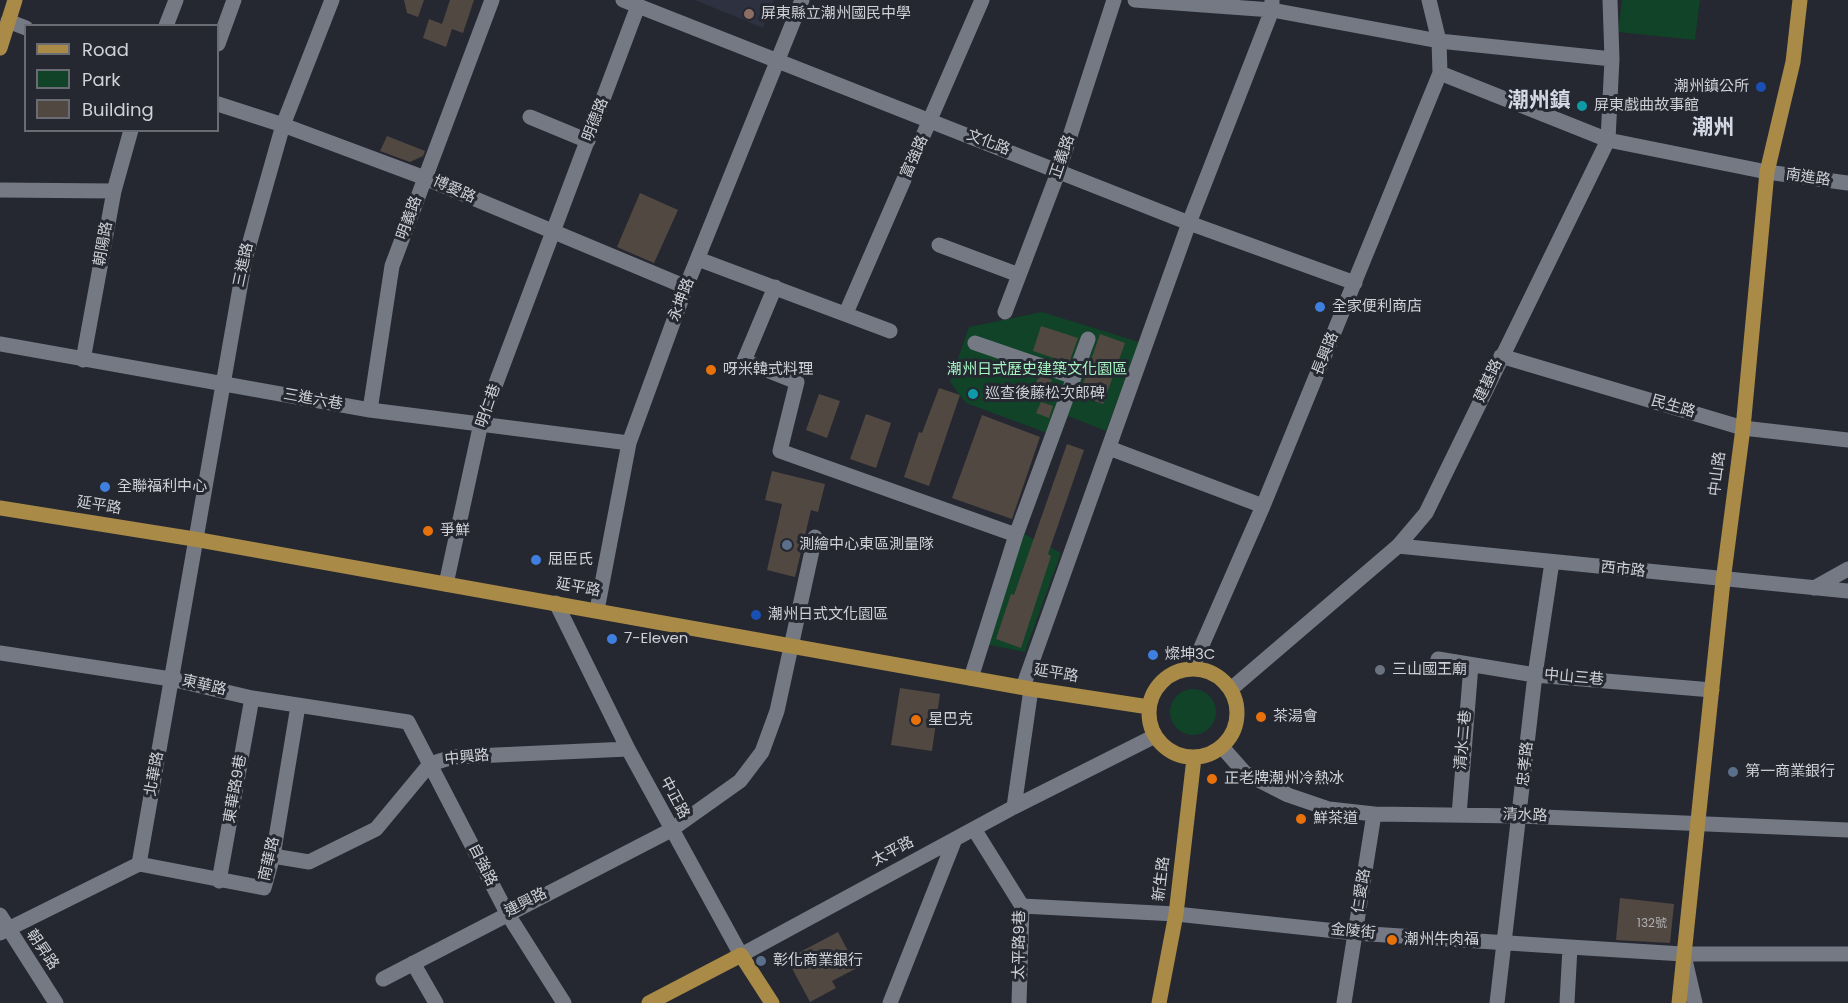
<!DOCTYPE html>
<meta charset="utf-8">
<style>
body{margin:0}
#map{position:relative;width:1848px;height:1003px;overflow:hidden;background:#252831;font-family:Poppins,sans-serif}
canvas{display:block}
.legend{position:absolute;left:24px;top:24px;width:195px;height:108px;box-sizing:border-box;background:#252831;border:2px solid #696c73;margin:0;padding:8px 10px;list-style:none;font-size:18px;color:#cfd1d7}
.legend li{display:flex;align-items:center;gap:12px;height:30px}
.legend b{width:30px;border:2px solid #696c73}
</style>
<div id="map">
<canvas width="1848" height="1003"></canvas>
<ul class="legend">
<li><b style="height:8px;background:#a98a46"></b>Road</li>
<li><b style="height:16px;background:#104328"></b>Park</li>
<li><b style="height:16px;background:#524842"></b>Building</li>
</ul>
</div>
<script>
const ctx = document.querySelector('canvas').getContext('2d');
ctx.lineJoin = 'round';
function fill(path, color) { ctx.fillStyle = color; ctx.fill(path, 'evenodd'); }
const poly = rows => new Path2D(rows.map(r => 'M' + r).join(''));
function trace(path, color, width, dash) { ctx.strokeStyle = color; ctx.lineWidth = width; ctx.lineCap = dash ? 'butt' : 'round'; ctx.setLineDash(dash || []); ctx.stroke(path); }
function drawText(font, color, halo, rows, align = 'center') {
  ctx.font = font + ' Poppins,"Noto Sans TC",sans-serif'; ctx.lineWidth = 6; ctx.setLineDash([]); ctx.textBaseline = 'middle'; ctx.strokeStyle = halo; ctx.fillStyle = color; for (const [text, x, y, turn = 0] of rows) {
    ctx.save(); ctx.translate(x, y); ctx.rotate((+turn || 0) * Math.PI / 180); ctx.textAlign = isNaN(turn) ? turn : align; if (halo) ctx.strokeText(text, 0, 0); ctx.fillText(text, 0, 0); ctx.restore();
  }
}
const built = poly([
 [695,0,774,0,763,28]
]);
const green = poly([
 [1622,0,1700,0,1695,40,1618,32],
 [1042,312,1139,342,1106,431,1068,416,1024,534,1061,553,1025,652,974,642,1047,433,966,403,950,382,969,327],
 '1170 712a23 23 0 1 1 46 0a23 23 0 1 1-46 0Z'
]);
const building = poly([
 [404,0,424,0,418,17,407,13],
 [450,0,474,0,463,33,452,29,446,47,423,38,429,19,442,24],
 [387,136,425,151,423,156,410,162,380,151],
 [640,193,678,210,654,263,617,247],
 [1041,326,1078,338,1069,363,1033,351],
 [1100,334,1125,343,1103,404,1079,395],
 [1039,375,1052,380,1047,395,1034,390],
 [939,388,960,395,929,486,904,477,919,432,922,433],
 [819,394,840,401,827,438,806,430],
 [1041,402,1053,406,1049,418,1036,413],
 [866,414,891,423,876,468,850,459],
 [982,415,1040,437,1012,519,952,498],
 [1067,444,1084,450,1048,554,1051,556,1021,648,996,639,1011,594,1014,595],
 [772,471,825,484,818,512,811,510,795,577,767,570,782,504,765,500],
 [900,688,940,694,932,751,891,745],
 [1620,898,1674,904,1670,943,1616,940],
 [838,932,857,968,832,981,836,988,810,1002,787,959]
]);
const minor = poly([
 [623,0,1189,223,1355,283],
 [1135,0,1272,10,1439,41,1612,59],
 [8,21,26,28],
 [166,26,176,0],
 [218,44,234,0],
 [1440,73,1608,140,1767,172,1848,183],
 [218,104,283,125,425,178,686,287],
 [530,117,588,141],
 [0,190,114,191],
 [939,245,1019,275],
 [698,259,890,331],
 [775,287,744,361,797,382,780,451,1016,535,971,678],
 [1005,312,1059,170,1114,0],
 [846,313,982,0],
 [975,343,1074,377],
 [0,344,370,410,629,443],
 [1501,356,1743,428,1848,440],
 [83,360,114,191,131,130],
 [370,410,392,266,492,0],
 [1109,448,1263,506],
 [1016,535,1088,339],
 [1398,546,1848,591],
 [446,584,481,423,638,6],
 [1814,588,1848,569],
 [556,603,628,749,741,955,1014,807,1155,736],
 [597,610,629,443,686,287,802,0],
 [0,653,171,679,252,698,408,722,507,913,564,1003],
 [1438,659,1535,675,1712,690],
 [1192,668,1263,506,1440,73,1439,41,1429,0],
 [1023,687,1189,223,1272,10,1272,0],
 [1231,689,1398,546,1426,513,1608,140,1612,59,1610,0],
 [1222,747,1245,773,1288,795,1329,809,1374,814,1520,816,1848,830],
 [1014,807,1031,689],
 [1459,815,1471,665],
 [974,829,1022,906,1019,1003],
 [273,856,309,862,376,829,430,764,453,757,628,749],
 [139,864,264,888,273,856,298,706],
 [219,881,252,698],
 [1022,906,1176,914,1355,933,1570,947,1683,954,1848,954],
 [0,915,56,1003],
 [0,933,139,864,245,259,283,125,332,0],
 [1685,960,1695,1003],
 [413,963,436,1003],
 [383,979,671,830,740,781,762,752,777,711,815,537],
 [890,1003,955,839],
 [1344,1003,1374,814],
 [1497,1003,1535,675,1552,562],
 [1567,1003,1570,947]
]);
const major = poly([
 [0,48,15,0],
 [0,508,194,539,1031,689,1149,707],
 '1149 713a44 44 0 1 1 88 0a44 44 0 1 1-88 0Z',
 [649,1003,741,955,772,1003],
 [1159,1003,1176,914,1194,758],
 [1679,1003,1723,581,1743,428,1767,172,1793,62,1800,0]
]);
const markers = [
 [749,14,6,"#8d6e63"],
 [1761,87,6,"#1a4fb4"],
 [1582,106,6,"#0f9aa8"],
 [1320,307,6,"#3f7fe0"],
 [711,370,6,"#e8710a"],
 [973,394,6,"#0f9aa8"],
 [105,487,6,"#3f7fe0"],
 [428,531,6,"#e8710a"],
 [787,545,6,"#5c6f8a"],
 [536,560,6,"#3f7fe0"],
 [756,615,6,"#1a4fb4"],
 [612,639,6,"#3f7fe0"],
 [1153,655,6,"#3f7fe0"],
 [1380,670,6,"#6b7280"],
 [1261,717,6,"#e8710a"],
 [916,720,6,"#e8710a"],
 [1733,772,6,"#5c6f8a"],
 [1212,779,6,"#e8710a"],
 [1301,819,6,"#e8710a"],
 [1392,940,6,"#e8710a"],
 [761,961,6,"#5c6f8a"]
];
const numberNames = [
 ["132號",1652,924]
];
const poiNames = [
 ["屏東縣立潮州國民中學",761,14],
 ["潮州鎮公所",1749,87,"right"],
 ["屏東戲曲故事館",1594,106],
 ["全家便利商店",1332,307],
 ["呀米韓式料理",723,370],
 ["巡查後藤松次郎碑",985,394],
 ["全聯福利中心",117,487],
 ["爭鮮",440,531],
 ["測繪中心東區測量隊",799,545],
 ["屈臣氏",548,560],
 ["潮州日式文化園區",768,615],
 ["7-Eleven",624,639],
 ["燦坤3C",1165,655],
 ["三山國王廟",1392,670],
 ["茶湯會",1273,717],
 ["星巴克",928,720],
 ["第一商業銀行",1745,772],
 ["正老牌潮州冷熱冰",1224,779],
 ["鮮茶道",1313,819],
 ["潮州牛肉福",1404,940],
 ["彰化商業銀行",773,961]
];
const streetNames = [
 ["明德路",596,120,-69],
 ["文化路",988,143,21],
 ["富強路",915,157,-66],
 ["正義路",1063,157,-71],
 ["南進路",1808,178,8],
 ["博愛路",454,190,24],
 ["明義路",410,218,-70],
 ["朝陽路",104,244,-80],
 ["三進路",244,265,-78],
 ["永坤路",682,300,-69],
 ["長興路",1326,354,-68],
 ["建基路",1489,381,-65],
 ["三進六巷",313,400,10],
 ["明仁巷",489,406,-71],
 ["民生路",1673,407,16],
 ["中山路",1718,474,-83],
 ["延平路",99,506,9],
 ["西市路",1623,570,6],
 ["延平路",578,588,10],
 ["延平路",1056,674,9],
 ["中山三巷",1574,678,5],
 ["東華路",204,686,13],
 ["清水二巷",1464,740,-85],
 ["中興路",467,758,-6],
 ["忠孝路",1526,764,-84],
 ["北華路",155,774,-80],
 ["東華路9巷",236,789,-80],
 ["中正路",674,798,62],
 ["清水路",1525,816,2],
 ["太平路",893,852,-28],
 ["南華路",270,859,-77],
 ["自強路",482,865,63],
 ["新生路",1162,879,-83],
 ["仁愛路",1362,891,-81],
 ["連興路",526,903,-27],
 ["金陵街",1353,932,5],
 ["太平路9巷",1020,945,-89],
 ["朝昇路",42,950,56]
];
const parkNames = [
 ["潮州日式歷史建築文化園區",1037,370]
];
const districtNames = [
 ["潮州鎮",1539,102],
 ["潮州",1713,129]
];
fill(built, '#2d3140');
fill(green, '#104328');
fill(building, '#524842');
trace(minor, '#757984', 15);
trace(major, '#a98a46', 15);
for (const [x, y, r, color] of markers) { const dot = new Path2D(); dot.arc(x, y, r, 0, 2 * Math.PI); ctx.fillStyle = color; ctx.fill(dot); trace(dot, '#252831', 2); }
drawText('12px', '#b0afb2', null, numberNames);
drawText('15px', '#cfd1d7', '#252831', poiNames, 'left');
drawText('15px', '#cfd1d7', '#252831', streetNames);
drawText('15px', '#a4f3c0', '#252831', parkNames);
drawText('bold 21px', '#d4d8e4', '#252831', districtNames);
</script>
